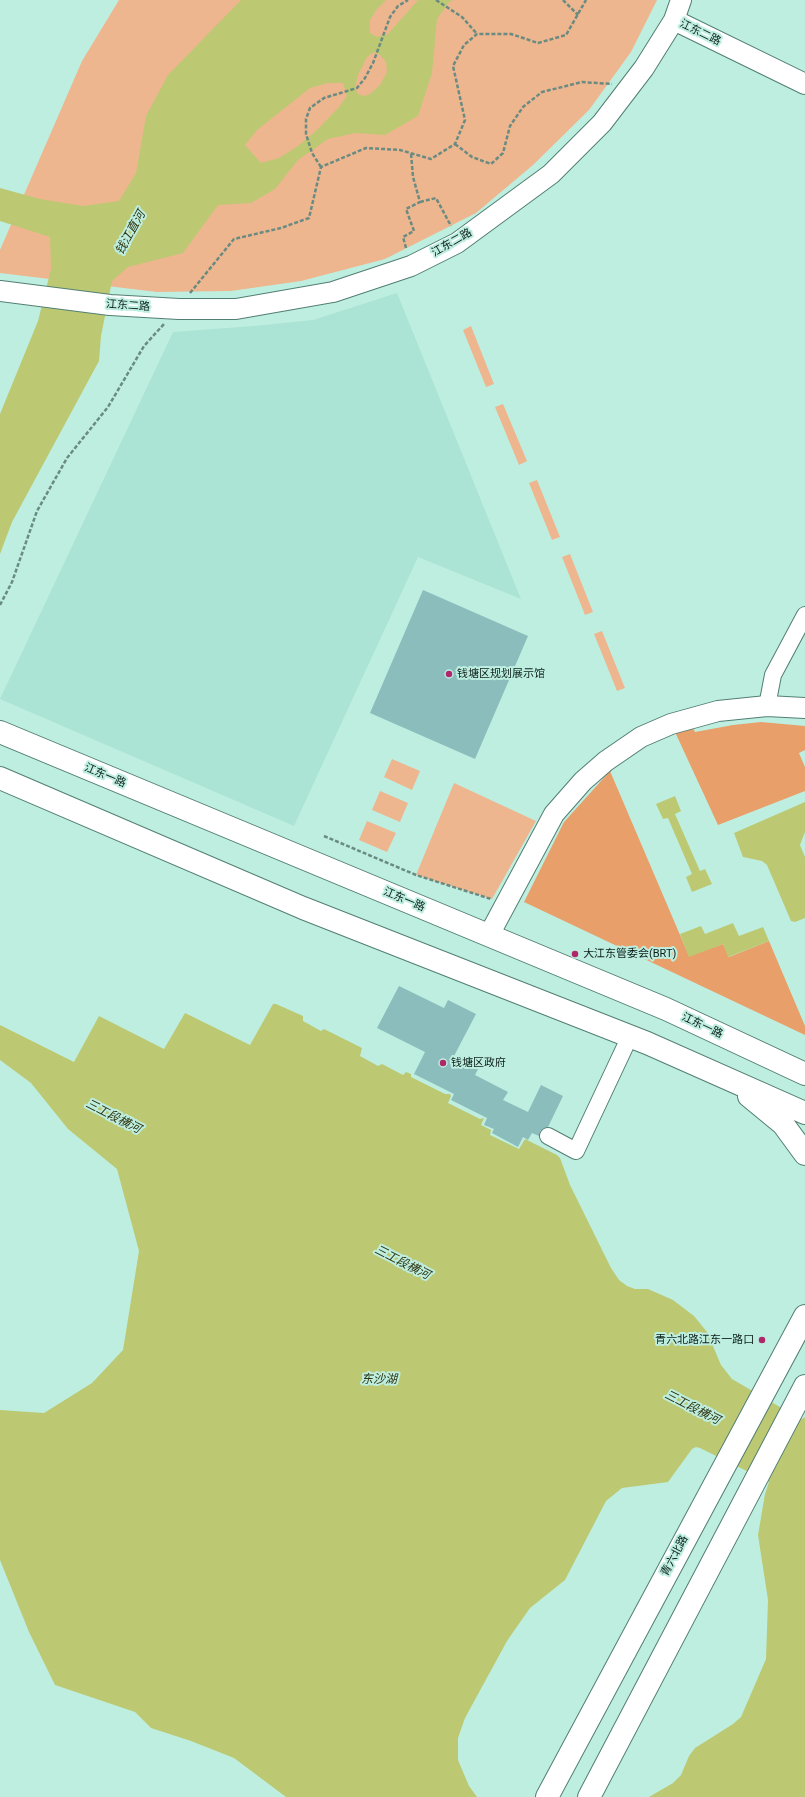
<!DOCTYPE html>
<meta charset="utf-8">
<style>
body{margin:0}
canvas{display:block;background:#beeee0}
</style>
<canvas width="805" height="1797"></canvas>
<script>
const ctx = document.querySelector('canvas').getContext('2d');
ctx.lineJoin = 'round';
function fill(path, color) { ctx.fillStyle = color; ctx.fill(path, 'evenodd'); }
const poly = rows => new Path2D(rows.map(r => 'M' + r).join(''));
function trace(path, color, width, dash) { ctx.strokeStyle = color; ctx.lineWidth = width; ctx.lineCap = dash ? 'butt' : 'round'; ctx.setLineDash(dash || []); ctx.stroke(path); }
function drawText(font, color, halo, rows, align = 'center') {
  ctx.font = font + ' Roboto,"Noto Sans SC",sans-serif'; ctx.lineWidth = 4; ctx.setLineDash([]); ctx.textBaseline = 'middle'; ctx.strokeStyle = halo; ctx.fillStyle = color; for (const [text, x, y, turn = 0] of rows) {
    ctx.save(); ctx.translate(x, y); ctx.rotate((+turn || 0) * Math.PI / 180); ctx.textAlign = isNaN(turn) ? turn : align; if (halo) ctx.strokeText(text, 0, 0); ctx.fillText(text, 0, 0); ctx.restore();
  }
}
const built = poly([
 [397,293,521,599,418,557,294,826,0,699,173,332,254,326,313,320]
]);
const green = poly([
 [119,0,657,0,631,52,589,110,533,165,476,213,385,259,301,281,231,291,157,292,0,273,0,250,82,61],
 [471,326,494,384,486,387,463,330],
 [503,404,527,461,519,465,495,407],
 [537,480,560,537,552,540,529,483],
 [570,554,593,612,585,615,562,557],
 [602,631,625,688,617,691,594,634],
 [392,759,420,771,412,790,384,777],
 [454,783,536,821,492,899,416,875],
 [380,791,408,803,400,822,372,810],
 [367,821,396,833,387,852,359,840]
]);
const forest = poly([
 [761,722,805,726,805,750,799,753,805,767,805,791,718,825,675,732,691,724,695,732,733,725],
 [610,771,689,956,723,944,729,957,769,941,805,1026,805,1035,524,902,564,822]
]);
const water = poly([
 [241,0,386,0,376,10,370,20,370,33,377,37,388,34,418,0,454,0,449,2,437,19,432,73,418,116,385,135,355,133,328,139,298,160,275,189,251,203,218,205,183,253,128,267,112,281,101,336,99,361,12,522,0,554,0,414,38,321,51,269,50,237,0,221,0,188,40,199,83,206,119,201,136,173,146,116,168,75],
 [374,52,380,55,386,62,387,72,380,85,370,94,365,96,358,94,355,88,358,75,367,57],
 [328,83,343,83,347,96,339,107,316,131,298,146,279,158,261,163,245,145,257,130,310,88],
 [675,796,681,811,675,814,700,871,705,869,712,884,692,892,686,877,692,874,668,818,663,819,656,804],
 [805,802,805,832,800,845,805,857,805,918,795,922,791,921,767,865,762,861,743,857,734,833],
 [733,923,739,936,763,927,769,941,728,957,723,944,689,957,680,934,701,926,705,934],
 [273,1004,276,1004,303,1016,303,1021,321,1031,324,1029,362,1048,360,1056,378,1066,382,1064,403,1075,406,1072,411,1074,411,1077,445,1094,450,1094,451,1096,448,1103,480,1119,484,1118,481,1125,491,1130,490,1135,519,1149,525,1139,557,1155,560,1158,570,1185,611,1268,619,1280,627,1286,635,1289,648,1289,673,1300,694,1316,707,1332,721,1365,732,1379,797,1417,802,1419,805,1417,805,1797,649,1797,673,1783,681,1775,689,1756,695,1748,733,1724,741,1717,766,1659,768,1600,758,1535,765,1494,769,1482,700,1448,696,1447,692,1449,668,1482,622,1488,606,1501,565,1580,530,1608,507,1641,465,1718,458,1738,458,1760,469,1786,477,1797,286,1797,234,1758,191,1741,151,1728,135,1712,55,1685,29,1632,0,1560,0,1410,44,1413,92,1383,123,1350,139,1251,117,1169,68,1129,31,1083,0,1060,0,1025,74,1062,99,1016,164,1049,185,1013,250,1045]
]);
const building = poly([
 [423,590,528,636,475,759,370,713],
 [399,986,444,1008,448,1000,476,1014,454,1056,478,1069,475,1075,508,1092,503,1100,528,1112,541,1085,563,1096,548,1127,540,1131,539,1136,532,1133,528,1140,523,1137,518,1147,492,1133,494,1129,484,1125,487,1118,451,1100,454,1094,414,1074,425,1052,377,1028]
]);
const path = poly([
 [436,0,462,17,477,34],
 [563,0,578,15],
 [455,144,472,157,491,164,503,153,510,126,523,107,542,92,582,82,612,84],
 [321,167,312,153,306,134,306,119,310,108,324,98,357,88,365,78,373,63,390,17,398,6,408,0],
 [420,202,436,198,451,226],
 [406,248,403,237,414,231,406,209,420,202,413,177,411,153],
 [190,293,234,239,281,228,309,218,321,167,366,148,400,150,431,159,455,144,465,120,453,66,464,45,477,34,511,34,538,43,566,35,586,0],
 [0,605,12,582,37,511,67,458,108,407,144,346,164,324],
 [324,836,416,875,491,899]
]);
const minor = poly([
 [767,706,773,675,805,615],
 [548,1136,576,1151,630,1036]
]);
const tertiary = poly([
 [674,20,805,84],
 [0,291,110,305,179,309,236,309,333,292,411,266,457,243,551,174,602,123,644,68,674,20,681,0],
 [489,935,554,814,583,781,606,761,641,737,671,724,718,711,767,706,805,708]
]);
const secondary = poly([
 [0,732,666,1009,805,1074],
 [0,778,303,908,647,1043,805,1113],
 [749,1096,783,1124,805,1154]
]);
const primary = poly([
 [547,1797,805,1316],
 [589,1797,805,1386]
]);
const markers = [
 [449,674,4,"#af276a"],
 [575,954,4,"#af276a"],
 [443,1063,4,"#af276a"],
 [762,1340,4,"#af276a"]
];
const streetNames = [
 ["江东二路",700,33,26],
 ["江东二路",452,243,-30],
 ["江东二路",128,306,4],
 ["江东一路",105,776,23],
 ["江东一路",404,900,23],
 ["江东一路",702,1026,25],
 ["青六北路",675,1556,-62]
];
const poiNames = [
 ["钱塘区规划展示馆",457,674],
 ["大江东管委会(BRT)",583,954],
 ["钱塘区政府",451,1063],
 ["青六北路江东一路口",754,1340,"right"]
];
const waterNames = [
 ["钱江直河",131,233,-61],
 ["三工段横河",113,1117,27],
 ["三工段横河",402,1263,27],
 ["东沙湖",379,1380],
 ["三工段横河",692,1408,27]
];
fill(built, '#abe4d4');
fill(green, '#eeb68f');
fill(forest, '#e99f69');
fill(water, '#bcc972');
fill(building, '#8bbdbd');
trace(minor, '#527f73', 18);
trace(tertiary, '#527f73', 22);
trace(secondary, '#527f73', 24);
trace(primary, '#527f73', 24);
trace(path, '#6a8b82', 2.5, [4, 2]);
trace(minor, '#fff', 16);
trace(tertiary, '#fff', 20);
trace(secondary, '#fff', 22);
trace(primary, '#fff', 22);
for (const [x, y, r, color] of markers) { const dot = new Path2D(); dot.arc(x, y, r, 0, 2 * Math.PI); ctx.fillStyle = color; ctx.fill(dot); trace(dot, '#beeee0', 1.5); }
drawText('11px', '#0c1e1a', '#beeee0', streetNames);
drawText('11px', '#0c1e1a', '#beeee0', poiNames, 'left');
drawText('italic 12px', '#2f330e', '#beeee0', waterNames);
</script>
